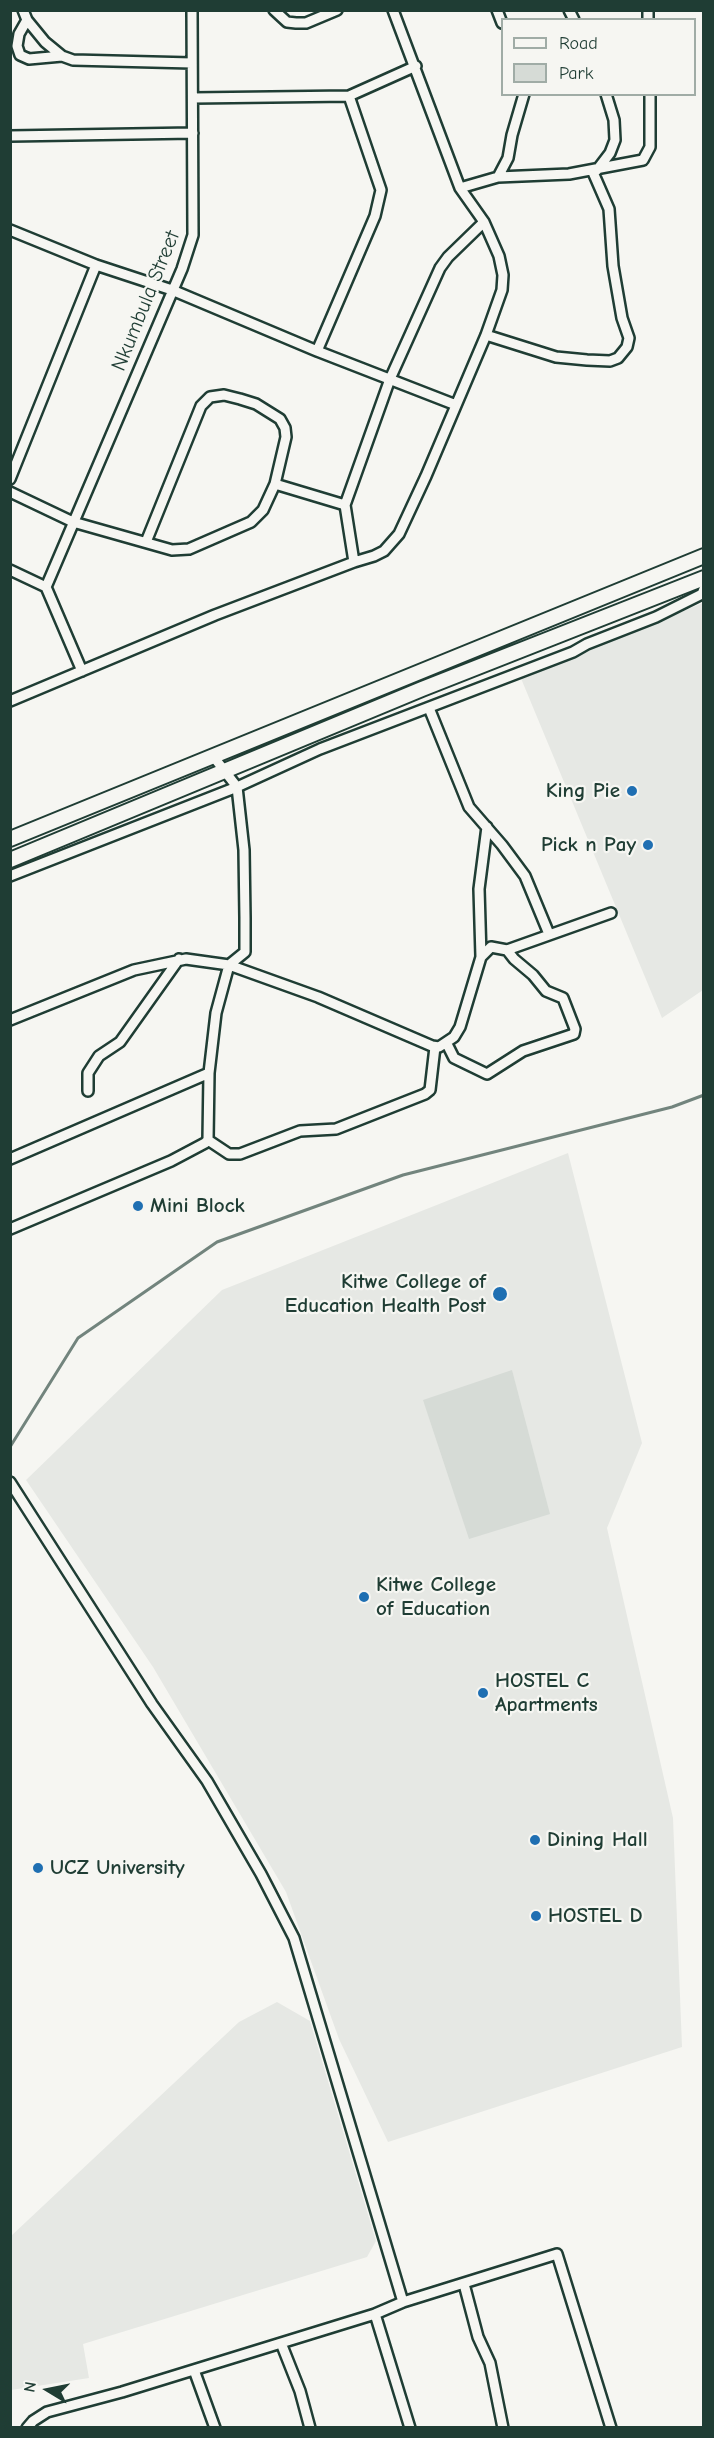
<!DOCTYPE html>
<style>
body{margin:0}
#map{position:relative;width:714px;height:2438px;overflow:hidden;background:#f6f6f2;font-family:"Comic Neue",sans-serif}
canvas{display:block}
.frame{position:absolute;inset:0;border:12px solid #1f3d34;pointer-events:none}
.legend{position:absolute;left:501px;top:18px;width:195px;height:78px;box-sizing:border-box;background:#f6f6f2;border:2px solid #a0aca6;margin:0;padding:8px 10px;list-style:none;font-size:18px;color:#1f3d34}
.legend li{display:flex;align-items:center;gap:12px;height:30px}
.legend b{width:30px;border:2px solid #a0aca6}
.north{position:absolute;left:18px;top:2360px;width:60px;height:60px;-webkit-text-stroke:4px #f6f6f2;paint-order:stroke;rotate:280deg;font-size:16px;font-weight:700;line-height:24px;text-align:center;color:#1f3d34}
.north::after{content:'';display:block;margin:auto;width:21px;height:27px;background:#1f3d34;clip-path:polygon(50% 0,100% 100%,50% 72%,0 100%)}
</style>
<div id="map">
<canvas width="714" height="2438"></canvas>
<div class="frame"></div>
<ul class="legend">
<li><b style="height:8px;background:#f6f6f2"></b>Road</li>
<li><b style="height:16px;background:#d6dbd6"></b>Park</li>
</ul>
<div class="north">N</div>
</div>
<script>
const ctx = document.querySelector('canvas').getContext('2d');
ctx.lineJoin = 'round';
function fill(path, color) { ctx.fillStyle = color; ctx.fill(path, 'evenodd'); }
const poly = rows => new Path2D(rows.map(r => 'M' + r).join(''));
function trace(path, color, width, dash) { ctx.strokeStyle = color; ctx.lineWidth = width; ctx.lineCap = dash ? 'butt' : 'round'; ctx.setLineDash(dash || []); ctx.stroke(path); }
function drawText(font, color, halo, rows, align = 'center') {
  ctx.font = font + ' "Comic Neue",sans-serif'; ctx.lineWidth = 4.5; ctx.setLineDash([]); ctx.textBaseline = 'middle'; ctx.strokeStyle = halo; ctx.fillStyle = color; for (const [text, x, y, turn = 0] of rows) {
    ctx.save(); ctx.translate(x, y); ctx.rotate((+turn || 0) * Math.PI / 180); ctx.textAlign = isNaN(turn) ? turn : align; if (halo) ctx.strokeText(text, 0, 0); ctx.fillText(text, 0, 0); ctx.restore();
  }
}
const built = poly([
 [703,603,703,990,662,1018,520,676],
 [568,1153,642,1443,607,1528,673,1818,682,2047,388,2142,339,2039,286,1892,153,1667,26,1480,222,1290],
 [277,2002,310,2021,376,2241,367,2257,83,2344,89,2378,11,2390,11,2236,239,2022]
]);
const green = poly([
 [512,1370,550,1514,469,1539,423,1400]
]);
const stream = poly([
 [10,1447,78,1338,217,1242,403,1175,672,1107,704,1095]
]);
const minor = poly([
 [23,10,27,20,45,42,62,56,73,60,192,63],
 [274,10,287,22,296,23,306,23,337,10],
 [497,10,502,23],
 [569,10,574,20],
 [648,10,648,20],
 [27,20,19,34,17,46,20,55,29,59,62,56],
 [193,98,349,96,416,66],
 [10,136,193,133],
 [597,170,610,153,615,140,614,120,606,94],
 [498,177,508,158,512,135,524,94],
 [460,188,498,177,569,174,643,160,650,147,650,94],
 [10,230,96,265,172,290,317,351,456,405],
 [486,335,556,357,587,360,610,361,618,358,627,347,629,338,622,318,613,266,609,209,592,170],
 [317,351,375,216,381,190,349,96],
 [10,479,96,265],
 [275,484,345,505],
 [10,492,73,522,172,550,189,549,251,522,263,510,275,484,286,437,285,428,280,419,256,404,240,399,224,395,210,397,201,406,146,542],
 [354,562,345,505,390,379,440,268,448,257,484,222],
 [10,570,46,587,82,671],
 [46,587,182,269,193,235,192,10],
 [10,701,215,615,354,562,374,556,384,551,399,534,426,476,486,335,502,290,503,275,499,256,484,222,460,188,393,10],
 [429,708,469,807,502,845,525,876,549,934],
 [10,876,237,787,320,749,573,652,587,644,656,617,702,594,704,589],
 [481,957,479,889,487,827],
 [10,1020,134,970,186,959,229,965,318,997,432,1046,439,1047,454,1037,460,1027,481,957,491,947,507,950,611,913],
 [447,1044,454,1058,487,1074,523,1051,574,1034,575,1029,563,998,546,991,533,975,514,959,507,950],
 [88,1091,88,1073,99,1056,120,1042,179,959],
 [208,1140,229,1154,240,1154,300,1131,336,1129,425,1094,430,1090,435,1047],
 [10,1159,209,1073],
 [10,1229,171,1161,205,1143,208,1140,209,1073,216,1013,229,965,245,952,245,918,244,850,237,787,213,756],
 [10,1482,152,1704,207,1781,261,1874,294,1938,403,2302,557,2254,611,2428],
 [464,2284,478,2337,490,2363,503,2428],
 [375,2314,410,2428],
 [281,2343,300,2391,310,2428],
 [194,2370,215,2428],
 [27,2428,33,2421,47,2412,122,2392,375,2314,403,2302]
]);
const highway = poly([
 [10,839,704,556],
 [10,860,422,689,704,578]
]);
const markers = [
 [632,791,6,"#1f6fb2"],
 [648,845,6,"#1f6fb2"],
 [138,1206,6,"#1f6fb2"],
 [500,1294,8,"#1f6fb2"],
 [364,1597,6,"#1f6fb2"],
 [483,1693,6,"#1f6fb2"],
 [535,1840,6,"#1f6fb2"],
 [38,1868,6,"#1f6fb2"],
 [536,1916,6,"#1f6fb2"]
];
const streetNames = [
 ["Nkumbula Street",146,301,-68]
];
const poiNames = [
 ["King Pie",620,791,"right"],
 ["Pick n Pay",636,845,"right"],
 ["Mini Block",150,1206],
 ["Kitwe College of",486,1282,"right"],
 ["Education Health Post",486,1306,"right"],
 ["Kitwe College",376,1585],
 ["of Education",376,1609],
 ["HOSTEL C",495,1681],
 ["Apartments",495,1705],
 ["Dining Hall",547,1840],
 ["UCZ University",50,1868],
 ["HOSTEL D",548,1916]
];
fill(built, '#e6e8e4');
fill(green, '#d6dbd6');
trace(stream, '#72847d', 3);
trace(minor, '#1f3d34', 14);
trace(highway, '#1f3d34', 18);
trace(minor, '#f6f6f2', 9);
trace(highway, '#f6f6f2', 14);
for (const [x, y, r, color] of markers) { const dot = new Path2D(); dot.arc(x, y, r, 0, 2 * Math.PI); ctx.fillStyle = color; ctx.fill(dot); trace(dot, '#f6f6f2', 2); }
drawText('21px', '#1f3d34', '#f6f6f2', streetNames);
drawText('bold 21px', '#1f3d34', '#f6f6f2', poiNames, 'left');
</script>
